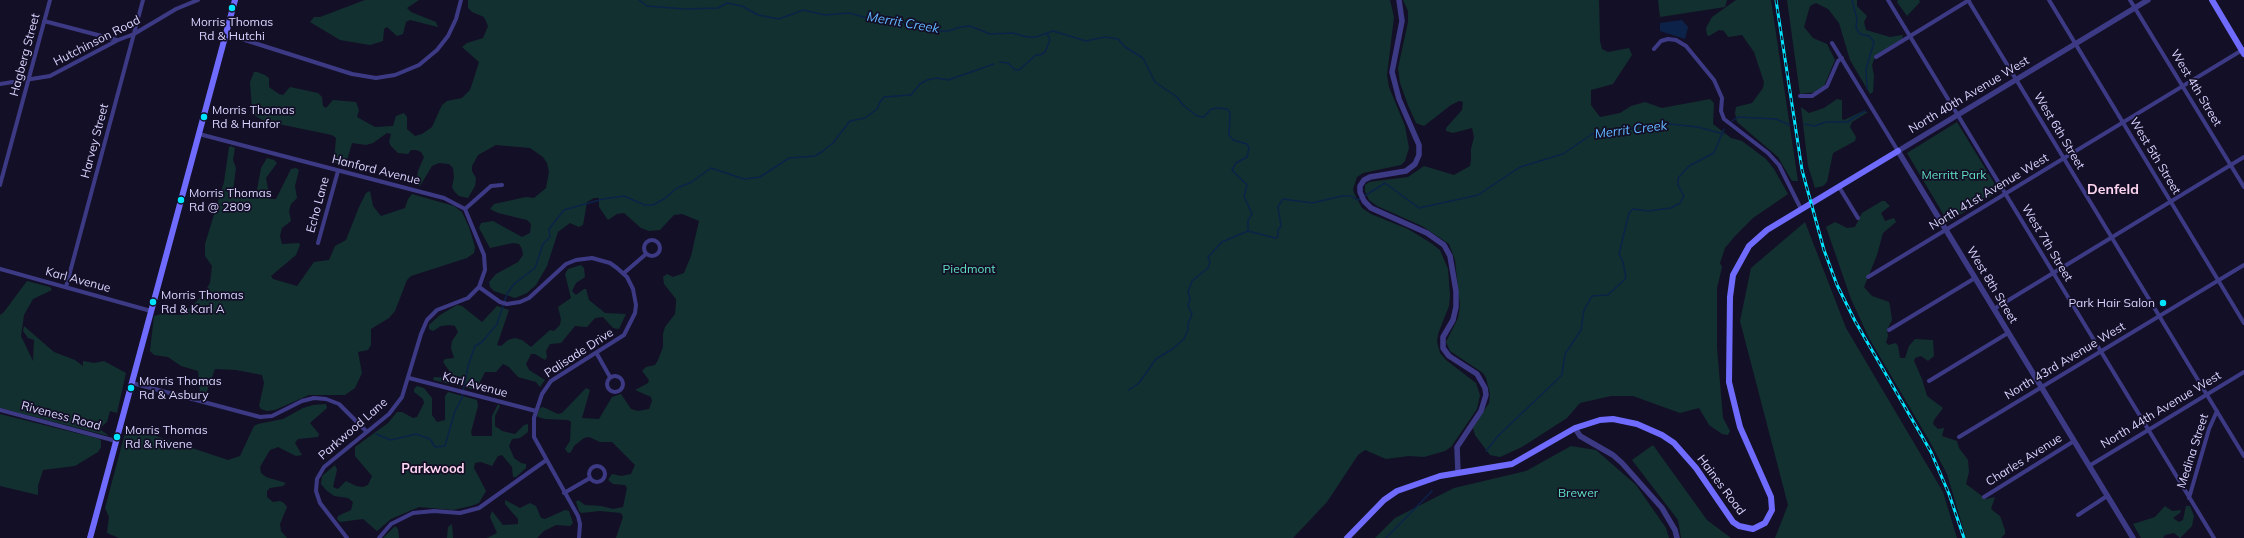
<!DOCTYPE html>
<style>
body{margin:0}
canvas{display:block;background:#130f26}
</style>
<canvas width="2244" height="538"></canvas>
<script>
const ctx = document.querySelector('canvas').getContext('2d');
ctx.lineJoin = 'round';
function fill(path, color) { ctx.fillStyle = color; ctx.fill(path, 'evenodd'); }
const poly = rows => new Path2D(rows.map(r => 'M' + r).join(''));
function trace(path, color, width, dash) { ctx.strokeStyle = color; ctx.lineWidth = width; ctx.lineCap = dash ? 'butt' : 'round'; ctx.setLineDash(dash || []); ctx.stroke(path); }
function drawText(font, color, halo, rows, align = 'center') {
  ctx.font = font + ' Mulish,sans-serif'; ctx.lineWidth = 3.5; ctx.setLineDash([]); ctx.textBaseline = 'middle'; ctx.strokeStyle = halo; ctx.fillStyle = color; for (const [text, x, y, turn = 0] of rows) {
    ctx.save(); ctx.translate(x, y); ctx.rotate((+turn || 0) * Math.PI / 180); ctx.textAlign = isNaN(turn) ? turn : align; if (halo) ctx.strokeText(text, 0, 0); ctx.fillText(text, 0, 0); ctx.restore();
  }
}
const green = poly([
 [365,0,419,0,407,8,411,12,436,22,438,27,410,20,406,22,403,34,397,36,387,27,384,29,383,41,370,45,340,40,310,22,314,17,320,17],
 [468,0,1390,0,1394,17,1387,75,1389,87,1405,126,1409,148,1405,161,1401,165,1363,173,1357,177,1353,189,1354,193,1362,208,1371,214,1408,229,1431,243,1440,250,1448,269,1450,295,1449,306,1438,334,1437,342,1440,353,1446,360,1476,383,1480,395,1477,409,1451,447,1445,451,1424,457,1409,456,1386,459,1365,450,1358,455,1327,502,1293,538,616,538,623,517,621,513,600,511,581,513,579,511,576,502,578,500,585,505,601,506,613,509,623,507,627,488,625,485,613,484,608,480,612,474,621,476,631,474,635,465,612,442,600,442,589,437,584,438,574,446,571,452,568,453,565,449,570,441,571,422,568,420,545,419,538,417,537,415,540,408,543,407,558,414,562,413,586,388,590,390,582,418,599,419,612,397,621,394,631,409,638,411,649,409,652,401,651,397,635,390,648,383,649,380,642,371,646,367,655,365,658,360,663,347,663,334,665,327,675,314,676,303,676,299,664,284,663,277,667,274,673,277,684,273,691,256,699,221,682,214,674,215,660,230,649,231,641,228,624,213,617,214,608,220,599,207,599,198,594,198,587,202,583,225,579,227,570,223,558,232,547,266,536,285,527,293,515,298,494,291,490,287,489,282,496,274,518,262,523,255,522,249,519,244,513,243,490,248,479,228,481,223,493,221,522,237,530,233,531,224,527,220,498,213,490,209,494,204,526,197,534,198,546,188,549,172,547,163,543,157,530,148,496,145,478,155,472,166,472,171,476,178,475,186,468,198,459,196,454,191,452,187,454,177,453,168,449,164,439,163,432,166,420,186,416,185,418,171,424,157,421,152,416,150,411,150,408,154,398,153,391,146,389,142,391,134,387,133,373,143,366,145,352,143,346,164,342,166,334,162,336,138,332,135,264,121,254,115,252,110,250,82,254,72,257,72,265,75,269,78,269,87,279,94,283,95,290,87,318,93,322,97,323,106,326,108,333,100,356,102,359,110,357,117,375,127,393,126,396,116,404,113,407,117,407,129,415,136,422,134,432,127,442,105,447,101,462,98,470,90,474,78,479,62,462,47,467,43,483,38,488,26,484,17,472,12,468,8],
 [1403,0,1599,0,1600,41,1602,49,1608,52,1629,48,1632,55,1613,84,1591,90,1591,105,1600,117,1620,113,1631,106,1645,102,1662,108,1710,99,1714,103,1713,124,1731,138,1742,141,1766,159,1774,169,1788,194,1753,218,1735,236,1725,248,1720,263,1722,267,1717,288,1717,348,1723,418,1730,431,1728,435,1722,434,1709,425,1699,408,1680,413,1633,396,1611,396,1580,403,1567,418,1522,447,1500,457,1490,455,1475,435,1473,428,1489,403,1490,394,1486,378,1483,373,1450,351,1446,342,1458,318,1460,306,1455,260,1449,244,1422,226,1377,206,1369,200,1365,191,1365,185,1369,182,1408,177,1424,166,1454,175,1470,166,1471,160,1471,149,1474,137,1472,128,1453,133,1446,131,1446,128,1462,110,1463,102,1459,101,1451,105,1424,126,1416,123,1408,105,1400,83,1398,68,1408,22,1408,11],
 [1658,0,1727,0,1725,7,1660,17],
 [1736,0,1771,0,1798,181,1792,181,1778,157,1737,122,1735,113,1736,107,1752,103,1763,88,1764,82,1754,52,1742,35,1728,37,1724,31,1719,30,1709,36,1707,35,1706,28,1712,17],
 [1787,0,1857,0,1857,6,1867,16,1864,22,1866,30,1890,37,1903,35,1902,39,1875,57,1872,65,1874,76,1873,92,1870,94,1850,60,1839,23,1828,9,1816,3,1810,6,1804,27,1813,38,1827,44,1835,60,1824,86,1816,92,1800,94],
 [1898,0,1919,0,1920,2,1907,16,1897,2],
 [1837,99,1842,100,1842,119,1844,120,1863,111,1868,112,1852,122,1850,127,1856,137,1855,141,1833,153,1827,182,1823,186,1815,188,1808,166,1801,107,1809,113,1824,108],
 [1957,122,1999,191,1948,222,1907,153],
 [231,146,235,148,233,160,236,168,233,190,237,193,250,194,257,190,261,168,267,158,274,160,277,163,266,178,270,199,276,199,291,169,296,168,299,170,295,186,297,198,291,204,289,211,291,221,282,228,280,236,282,244,299,243,300,245,296,255,271,276,273,279,297,286,314,262,329,260,335,246,346,240,359,207,366,193,370,191,373,206,381,216,405,208,408,199,412,194,454,206,462,212,469,227,475,247,474,253,467,258,411,276,407,280,395,311,389,318,371,329,371,345,368,350,358,352,362,373,355,388,345,395,309,395,275,410,267,411,261,409,259,406,264,383,262,375,236,370,215,369,206,394,203,396,200,393,198,371,181,366,168,357,154,355,150,351,154,316,161,314,183,315,203,295,210,283,212,266,205,256,205,244,224,182,229,147],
 [1882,201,1885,201,1890,206,1881,213,1885,221,1894,218,1896,222,1883,233,1877,255,1864,287,1872,296,1889,302,1890,306,1892,320,1887,330,1888,336,1886,342,1888,345,1896,343,1898,346,1900,358,1905,358,1909,346,1915,339,1933,340,1934,356,1928,361,1921,356,1915,358,1914,361,1922,379,1927,396,1943,408,1934,420,1933,424,1938,429,1944,428,1942,436,1957,441,1959,448,1968,460,1969,472,1966,484,1986,499,1995,497,1991,509,2000,516,2005,530,2005,534,2001,538,1966,538,1947,474,1930,442,1869,338,1851,299,1826,227,1835,222,1847,228,1855,227,1862,213],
 [1805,222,1846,328,1943,492,1957,538,1775,538,1788,505,1740,321,1751,268],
 [581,265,584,268,585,277,576,283,572,291,576,295,584,289,586,289,589,300,605,313,626,314,619,329,613,328,603,317,595,318,587,327,575,326,561,343,550,344,546,351,547,357,545,360,535,354,531,354,526,364,529,370,545,380,540,387,536,382,518,377,509,367,503,364,496,372,485,372,476,390,433,380,434,377,449,378,452,375,443,362,445,359,454,358,451,348,452,341,458,332,455,326,450,325,441,326,433,331,429,329,429,325,440,315,457,305,462,306,482,322,497,306,509,310,497,345,501,346,508,340,515,338,522,340,531,347,550,330,554,331,560,325,561,319,558,307,571,298,565,274,568,269],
 [27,281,50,287,52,290,33,299,24,315,21,336,33,361,34,340,28,338,23,331,24,326,54,352,75,360,83,366,83,361,94,363,104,361,126,373,117,413,110,411,107,422,101,427,101,430,109,436,0,408,0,315,4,312],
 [417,386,424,388,432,398,432,415,437,422,445,420,445,396,448,392,477,400,478,406,471,432,472,436,492,436,492,416,498,404,500,406,495,416,495,426,502,431,515,434,524,425,528,424,528,432,520,438,512,439,509,446,514,458,521,463,526,464,526,468,516,477,513,477,512,467,502,455,498,456,492,466,481,462,475,463,474,468,486,491,479,503,471,506,453,510,419,507,391,519,377,531,363,519,340,522,337,519,338,516,351,510,353,502,348,498,334,496,326,490,321,484,322,476,335,465,337,470,333,487,338,489,346,481,356,486,363,487,368,485,372,476,355,456,355,447,388,423,397,412,402,412,413,418,417,417,424,403,423,399,414,392,414,389],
 [326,404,327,408,310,423,319,434,318,437,298,439,295,443,302,455,296,456,278,447,270,450,260,467,261,473,266,477,286,483,283,486,270,488,267,491,267,497,273,502,280,501,284,503,287,507,280,524,281,531,287,538,119,538,107,533,109,517,105,508,126,429,138,430,228,460,240,456,254,426,258,424,283,419,303,408,313,405],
 [0,414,96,438,101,440,101,447,98,452,75,466,43,470,38,486,38,495,0,486],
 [1653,445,1707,520,1731,538,1681,538,1678,520,1632,460],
 [1571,446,1596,450,1636,485,1666,528,1669,538,1375,538,1395,518,1454,488,1526,471],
 [505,500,520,508,530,503,536,506,541,518,545,519,565,510,569,511,573,523,570,526,556,525,544,531,537,538,487,538,497,533,490,517,492,511,503,525,518,524,518,519,505,504],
 [2165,506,2172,511,2181,510,2180,513,2173,518,2179,522,2183,520,2186,506,2190,506,2194,516,2192,526,2180,538,2174,533,2165,535,2163,538,2141,538,2133,524,2155,517],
 [452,524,453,538,447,538,448,527],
 [395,526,398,529,399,538,383,538]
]);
const water = poly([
 [1682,20,1688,27,1685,39,1660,31,1660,23]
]);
const stream = poly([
 [639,0,647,6,684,9],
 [1852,0,1857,19,1856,28,1860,34,1869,36,1874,42,1866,69,1867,89],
 [686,9,718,8,727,3,742,6,758,15,779,19,803,10,825,15,849,13,879,21,890,20,941,31,949,31,960,27,970,26,990,34,1013,33,1027,37,1036,37,1053,31,1086,41,1105,37,1118,39,1125,47,1143,58,1155,82,1177,97,1183,105,1197,116,1204,117,1211,109,1218,108,1227,109,1230,112,1229,135,1233,140,1247,144,1249,148,1247,157,1236,163,1232,170,1247,185,1244,196,1252,214,1248,220,1248,231,1275,238,1278,237,1278,230,1281,226,1278,207,1283,199,1312,203,1342,196,1351,196,1358,200,1385,183,1419,208,1478,195,1520,167,1563,154,1592,134,1670,124,1698,127,1723,134],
 [1000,62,1008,63,1015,70,1019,70,1036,55,1040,55,1045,52,1050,40,1047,33],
 [1732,121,1738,117,1776,119,1790,125],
 [1804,124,1815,126,1826,122,1847,122,1865,111],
 [1170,351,1184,339,1188,330,1188,324,1192,314,1188,306,1190,299,1188,292,1192,281,1208,268,1210,262,1208,257,1222,242,1248,231],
 [1129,390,1139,383,1156,359,1169,351],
 [376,434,391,440,416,434,430,439,435,447,445,446,455,411,462,398,468,366,475,346,482,342,497,324,507,294,514,284,535,268,543,244,550,237,549,229,564,210,603,199,624,196,645,205,653,205,664,199,677,188,690,183,711,168,744,179,760,177,789,158,815,156,823,151,833,143,850,121,865,118,877,109,880,102,884,97,911,95,920,84,927,80,937,78,948,80,994,64],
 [1486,451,1498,436,1562,375,1565,354,1581,330,1584,310,1592,296,1608,295,1626,278,1623,262,1619,254,1629,213,1633,209,1648,211,1671,208,1680,203,1684,196,1678,185,1678,178,1689,166,1714,153,1724,129],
 [1386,538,1432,491]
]);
const minor = poly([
 [1888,0,2214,538],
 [1968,0,2244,456],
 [2049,0,2244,323],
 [2130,0,2244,187],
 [44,21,117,40],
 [226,34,352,74,376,78,395,75,419,65,437,50,448,36,456,19,461,0],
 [1832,43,1898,151],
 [1654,49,1661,41,1668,39,1676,40,1686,46,1714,80,1722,98,1721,111,1724,119,1768,153,1779,165,1801,209],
 [1876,57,1969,0],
 [0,84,50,76,118,40,134,34,176,9,198,0],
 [1800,96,1812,96,1827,86,1838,61,1842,58],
 [199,134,444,198,465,209,484,255,485,270,479,287,468,298,437,310,427,320,421,334,402,397,389,414,324,467,317,479,316,491,320,503,347,538],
 [0,185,50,0],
 [1839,187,1858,218],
 [465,209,491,186,502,185],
 '644 248a8 8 0 1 1 16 0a8 8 0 1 1-16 0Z',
 [318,243,338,171],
 [0,269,151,311],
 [624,273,646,254],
 [1868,277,2244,49],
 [66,287,143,0],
 [479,287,500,302,507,304,520,302,529,298,566,264,576,260,592,258,610,263,617,268,627,277,633,289,636,305,635,313,624,335,551,381,542,394,534,418,534,437,578,516,580,524,579,538],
 [1994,309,2244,157],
 [1889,330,1975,278],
 [597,354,610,377],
 '607 384a8 8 0 1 1 16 0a8 8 0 1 1-16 0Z',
 [409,378,536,411],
 [1929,381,2008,333],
 [132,383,260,417,272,416,302,401,314,398,326,399,339,404,367,432],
 [0,410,116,441],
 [1959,437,2244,265],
 '589 474a8 8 0 1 1 16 0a8 8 0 1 1-16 0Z',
 [2089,466,2244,372],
 [564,493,590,478],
 [1984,497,2074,441],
 [2189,498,2209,429,2217,411],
 [2078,515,2107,496],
 [379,538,391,524,413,513,434,511,460,513,479,508,545,461]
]);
const tertiary = poly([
 [1399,0,1402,21,1392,72,1399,99,1419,145,1419,155,1415,164,1406,171,1370,177,1364,180,1360,186,1360,192,1364,201,1371,208,1427,233,1444,245,1450,256,1456,291,1456,307,1453,320,1443,337,1443,348,1449,356,1477,374,1485,388,1486,395,1481,411,1457,447,1458,472],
 [1575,428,1580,436,1613,455,1622,463,1662,508,1675,530,1677,538],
 [2133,538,1898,151,2148,0]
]);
const secondary = poly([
 [2212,0,2244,54],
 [90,538,235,0],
 [1347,538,1384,500,1397,491,1440,476,1512,464,1575,428,1600,420,1613,419,1637,424,1662,435,1674,443,1696,468,1733,522,1739,526,1753,529,1765,523,1772,510,1771,497,1740,427,1729,382,1730,297,1733,275,1749,246,1767,230,1898,151]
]);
const rail = poly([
 [1776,0,1802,170,1824,250,1837,285,1855,321,1931,452,1949,494,1964,538]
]);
const markers = [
 [232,8,4,"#00e5ff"],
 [204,117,4,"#00e5ff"],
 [181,200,4,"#00e5ff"],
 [153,302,4,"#00e5ff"],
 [2163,303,4,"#00e5ff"],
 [131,388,4,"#00e5ff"],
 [117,437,4,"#00e5ff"]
];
const poiNames = [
 ["Morris Thomas",232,22,"center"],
 ["Rd & Hutchi",232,36,"center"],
 ["Morris Thomas",212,110],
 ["Rd & Hanfor",212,124],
 ["Morris Thomas",189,193],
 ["Rd @ 2809",189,207],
 ["Morris Thomas",161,295],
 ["Rd & Karl A",161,309],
 ["Park Hair Salon",2155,303,"right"],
 ["Morris Thomas",139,381],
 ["Rd & Asbury",139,395],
 ["Morris Thomas",125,430],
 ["Rd & Rivene",125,444]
];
const streetNames = [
 ["Hutchinson Road",97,41,-27],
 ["Hagberg Street",25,55,-75],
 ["West 4th Street",2196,88,59],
 ["North 40th Avenue West",1969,95,-31],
 ["West 6th Street",2059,131,59],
 ["Harvey Street",95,141,-75],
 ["West 5th Street",2155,156,59],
 ["Hanford Avenue",376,170,14],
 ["North 41st Avenue West",1989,192,-31],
 ["Echo Lane",318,205,-75],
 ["West 7th Street",2047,243,59],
 ["Karl Avenue",78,280,15],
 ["West 8th Street",1992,285,59],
 ["Palisade Drive",579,353,-33],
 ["North 43rd Avenue West",2065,361,-31],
 ["Karl Avenue",475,385,15],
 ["North 44th Avenue West",2161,410,-31],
 ["Riveness Road",61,416,15],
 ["Parkwood Lane",353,429,-41],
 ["Medina Street",2193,451,-72],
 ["Charles Avenue",2024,460,-32],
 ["Haines Road",1721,485,53]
];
const parkNames = [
 ["Merritt Park",1954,175],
 ["Piedmont",969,269],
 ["Brewer",1578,493]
];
const waterNames = [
 ["Merrit Creek",903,23,10],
 ["Merrit Creek",1631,130,-7]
];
const neighbourhoodNames = [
 ["Parkwood",433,469]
];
const quarterNames = [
 ["Denfeld",2113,190]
];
fill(green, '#12302f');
fill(water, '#0c2248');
trace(stream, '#0c2248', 1.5);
trace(minor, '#3d3a85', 4);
trace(tertiary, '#3d3a85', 5.5);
trace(secondary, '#6f6bff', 6);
trace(rail, '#00e5ff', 3);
trace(rail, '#130f26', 1.5, [4.5]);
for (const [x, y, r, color] of markers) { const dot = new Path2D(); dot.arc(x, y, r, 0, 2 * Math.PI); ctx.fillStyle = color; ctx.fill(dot); trace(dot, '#130f26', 1.5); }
drawText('12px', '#d9d4ff', '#130f26', poiNames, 'left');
drawText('12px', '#d9d4ff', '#130f26', streetNames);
drawText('12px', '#5fe0c0', '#130f26', parkNames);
drawText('italic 13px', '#62b6ff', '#130f26', waterNames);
drawText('bold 13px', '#ffd6f0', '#130f26', neighbourhoodNames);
drawText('bold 14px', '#ffd6f0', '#130f26', quarterNames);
</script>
